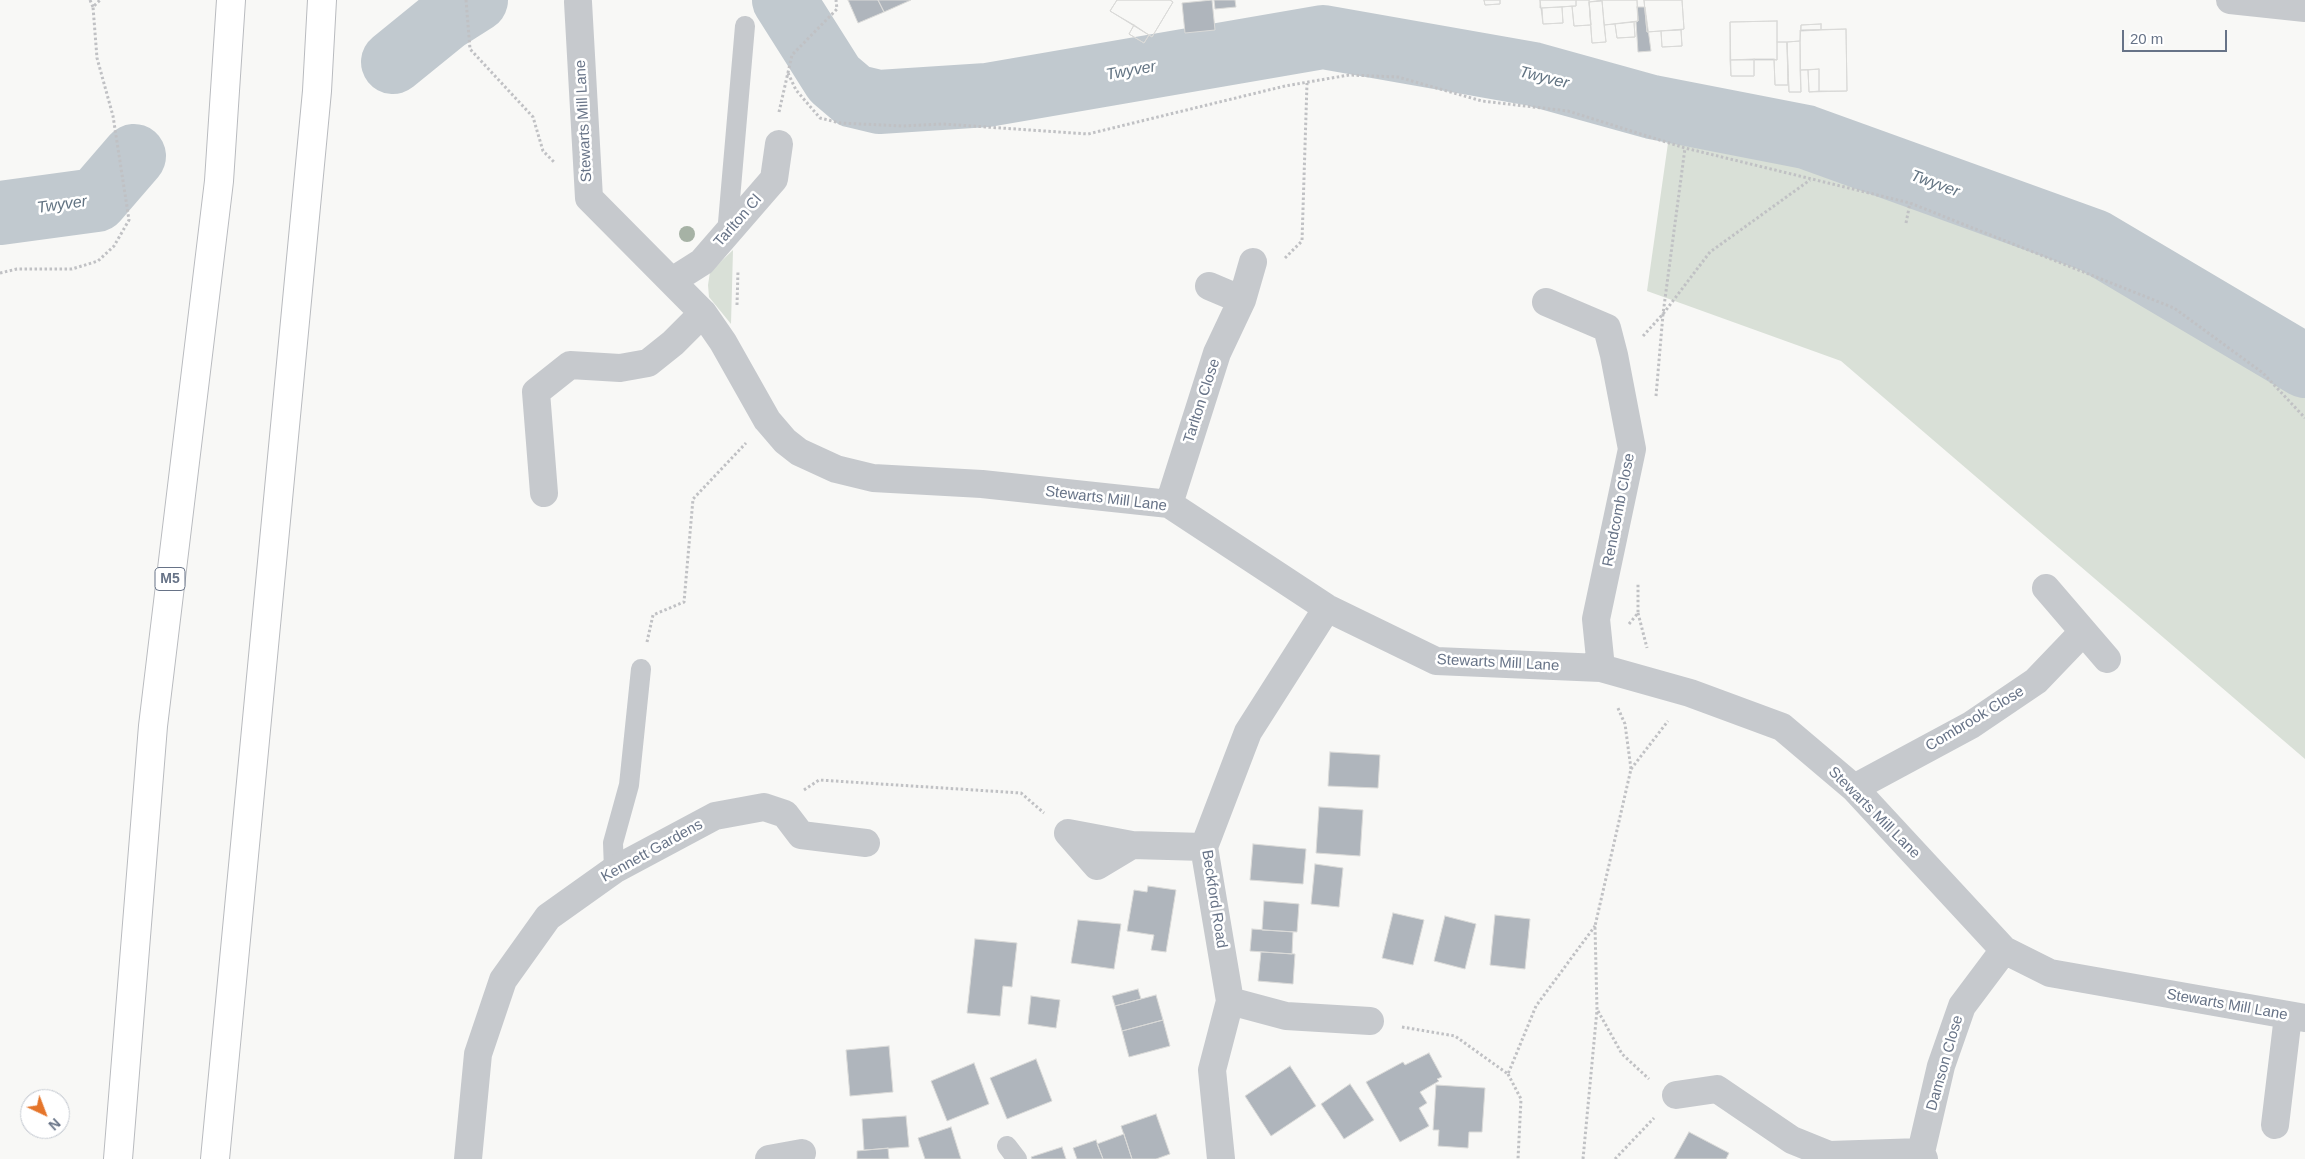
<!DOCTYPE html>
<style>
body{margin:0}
#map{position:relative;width:2305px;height:1159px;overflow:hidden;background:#f8f8f6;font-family:Helvetica,sans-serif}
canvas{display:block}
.north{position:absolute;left:20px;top:1089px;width:50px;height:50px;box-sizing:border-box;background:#fff;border:1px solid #c2c7cf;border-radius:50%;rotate:137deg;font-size:14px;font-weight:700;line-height:20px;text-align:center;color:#677387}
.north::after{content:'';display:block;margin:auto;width:18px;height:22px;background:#e5752a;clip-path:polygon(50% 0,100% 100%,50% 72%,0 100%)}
.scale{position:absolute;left:2122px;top:30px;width:105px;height:22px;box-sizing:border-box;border:2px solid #677387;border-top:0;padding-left:6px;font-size:15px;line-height:18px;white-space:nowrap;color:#677387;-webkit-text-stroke:4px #fff;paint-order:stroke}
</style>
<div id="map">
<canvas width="2305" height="1159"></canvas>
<div class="north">N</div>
<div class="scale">20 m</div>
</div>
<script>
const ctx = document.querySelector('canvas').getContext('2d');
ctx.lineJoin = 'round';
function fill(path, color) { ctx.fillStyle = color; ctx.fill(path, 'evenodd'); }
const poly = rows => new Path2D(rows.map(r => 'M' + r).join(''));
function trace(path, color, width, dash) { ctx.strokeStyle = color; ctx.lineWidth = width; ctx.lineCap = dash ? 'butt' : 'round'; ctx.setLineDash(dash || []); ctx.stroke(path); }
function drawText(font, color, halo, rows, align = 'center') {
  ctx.font = font + ' Helvetica,sans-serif'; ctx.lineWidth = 5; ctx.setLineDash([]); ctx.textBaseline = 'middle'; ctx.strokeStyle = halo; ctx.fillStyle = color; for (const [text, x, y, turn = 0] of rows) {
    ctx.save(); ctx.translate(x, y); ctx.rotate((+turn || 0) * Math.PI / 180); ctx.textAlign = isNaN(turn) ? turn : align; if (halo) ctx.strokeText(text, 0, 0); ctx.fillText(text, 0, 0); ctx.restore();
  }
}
const green = poly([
 [1672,115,1816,133,2107,234,2305,347,2305,759,1841,361,1647,291],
 [733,250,731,324,709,297,708,285,710,272]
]);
const river = poly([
 [784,0,834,79,854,96,879,102,987,95,1323,37,1533,74,1652,107,1806,137,2094,241,2305,366],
 [393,62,446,19,476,0],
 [0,213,96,200,134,156]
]);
const building = poly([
 [848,0,878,0,884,12,858,23,848,0],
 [878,0,911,0,884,12,878,0],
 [1117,0,1170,0,1173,2,1152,37,1149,35,1144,43,1129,34,1134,25,1110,11,1117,0],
 [1117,0,1170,0,1173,2,1152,37,1110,11,1117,0],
 [1212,0,1215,30,1185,33,1182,3,1212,0],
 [1214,0,1235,0,1236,7,1215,9,1214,0],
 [1484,0,1500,0,1500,4,1485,5,1484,0],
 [1484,0,1500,0,1500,4,1485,5,1484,0],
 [1540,0,1589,0,1591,25,1574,26,1572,6,1562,7,1563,23,1543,24,1540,0],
 [1540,0,1576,0,1576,6,1540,8,1540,0],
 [1576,0,1589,0,1591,25,1574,26,1572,6,1576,6,1576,0],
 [1602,0,1637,0,1638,21,1634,22,1635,37,1617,38,1615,24,1604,25,1606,42,1592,43,1589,2,1602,0],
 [1602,0,1637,0,1638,21,1604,25,1602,0],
 [1644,0,1682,0,1684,29,1681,30,1682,46,1662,47,1661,31,1647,32,1644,0],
 [1644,0,1682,0,1684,29,1647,32,1644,0],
 [1602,1,1606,42,1592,43,1589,2,1602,1],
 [1562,7,1563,23,1543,24,1542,8,1562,7],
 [1637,7,1645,7,1651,51,1638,52,1636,22,1638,21,1637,7],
 [1777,21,1777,42,1787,42,1788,85,1775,85,1774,59,1754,59,1754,76,1731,76,1730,22,1777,21],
 [1777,21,1777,60,1730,60,1730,22,1777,21],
 [1634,22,1635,37,1617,38,1615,24,1634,22],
 [1821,24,1821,30,1846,29,1847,91,1809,92,1808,70,1800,70,1801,92,1789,92,1787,42,1800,41,1801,25,1821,24],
 [1821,24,1821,30,1801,31,1801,25,1821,24],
 [1134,25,1149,35,1144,43,1129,34,1134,25],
 [1846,29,1847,91,1819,91,1819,69,1800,70,1800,30,1846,29],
 [1681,30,1682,46,1662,47,1661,31,1681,30],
 [1800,41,1801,92,1789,92,1787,42,1800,41],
 [1777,42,1787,42,1788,85,1775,85,1774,59,1777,60,1777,42],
 [1754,59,1754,76,1731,76,1730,60,1754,59],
 [1819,69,1819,91,1809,92,1808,70,1819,69],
 [1330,752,1380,755,1378,788,1328,786,1330,752],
 [1319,807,1363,810,1360,856,1316,853,1319,807],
 [1253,844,1306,849,1303,884,1250,880,1253,844],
 [1315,864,1343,868,1339,907,1311,904,1315,864],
 [1148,886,1176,890,1166,952,1151,950,1154,935,1127,931,1134,890,1147,892,1148,886],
 [1264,901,1299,904,1297,932,1262,930,1264,901],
 [1393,913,1424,920,1413,965,1382,958,1393,913],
 [1495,915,1530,919,1525,969,1490,965,1495,915],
 [1445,916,1476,924,1465,969,1434,961,1445,916],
 [1078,920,1121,924,1114,969,1071,963,1078,920],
 [1252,929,1293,932,1292,954,1250,951,1252,929],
 [975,939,1017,943,1012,987,1003,986,1000,1016,967,1013,975,939],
 [1261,952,1295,954,1293,984,1258,981,1261,952],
 [1138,989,1141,999,1115,1006,1112,996,1138,989],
 [1156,995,1163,1020,1122,1031,1115,1006,1156,995],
 [1031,996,1060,1000,1056,1028,1028,1024,1031,996],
 [1163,1020,1170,1046,1129,1057,1122,1031,1163,1020],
 [889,1046,893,1092,850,1096,846,1050,889,1046],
 [1429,1053,1442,1077,1437,1079,1439,1081,1420,1092,1427,1103,1419,1108,1429,1126,1400,1142,1366,1082,1403,1062,1405,1065,1429,1053],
 [1036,1059,1052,1101,1007,1119,990,1078,1036,1059],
 [974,1063,989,1104,947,1121,931,1081,974,1063],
 [1290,1066,1316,1106,1271,1136,1245,1096,1290,1066],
 [1350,1084,1374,1120,1344,1139,1321,1104,1350,1084],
 [1436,1085,1485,1088,1482,1132,1469,1132,1468,1148,1438,1146,1439,1130,1433,1130,1436,1085],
 [1156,1114,1170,1154,1156,1159,1132,1159,1121,1126,1156,1114],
 [906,1116,909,1147,864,1150,862,1119,906,1116],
 [951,1127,961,1159,925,1159,918,1138,951,1127],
 [1689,1132,1729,1153,1726,1159,1674,1159,1689,1132],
 [1124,1134,1132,1159,1103,1159,1097,1144,1124,1134],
 [1096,1140,1103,1159,1077,1159,1073,1148,1096,1140],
 [1062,1147,1066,1159,1032,1159,1031,1157,1062,1147],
 [888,1148,889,1159,857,1159,857,1151,888,1148]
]);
const path = poly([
 [90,0,93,7],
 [466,0,470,49,533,117,543,151,554,162],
 [788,73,796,90,820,118,840,123,903,126,943,124,1088,134,1285,86,1349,75,1398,77,1482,101,1568,111,1685,148,1910,203,2174,308,2263,373,2305,418],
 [779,112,792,55,837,9,836,0],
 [1906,223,1910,203],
 [1285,258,1302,241,1307,83],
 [0,273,17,269,72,269,98,261,114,246,129,220,113,116,97,58,93,7,100,0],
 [737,305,738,271],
 [1643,336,1663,314,1710,252,1810,180],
 [1656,396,1663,314,1685,148],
 [1638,613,1647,648],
 [1629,624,1638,613,1638,584],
 [647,642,653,615,684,602,693,499,746,443],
 [1631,769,1668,721],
 [804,790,819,780,1021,793,1044,813],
 [1598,1011,1622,1054,1649,1079],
 [1402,1027,1455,1036,1508,1074,1536,1006,1595,926],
 [1508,1074,1521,1099,1518,1159],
 [1583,1159,1597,1010,1595,926,1631,769,1625,724,1617,706],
 [1615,1159,1654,1118]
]);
const lane = poly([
 [727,234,745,26],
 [614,870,613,843,629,785,641,669],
 [1007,1146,1017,1159]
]);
const street = poly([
 [2230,0,2305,8],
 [578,2,589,198,703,313,723,342,767,420,785,441,799,452,836,469,873,478,982,484,1169,504,1327,608,1436,661,1601,668,1690,693,1782,727,1854,788,2004,950,2050,973,2305,1018],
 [672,281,702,262,774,179,779,144],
 [1209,286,1242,300],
 [1546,302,1607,328,1614,355,1632,449,1596,619,1601,668],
 [544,493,536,392,570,365,620,368,648,363,673,343,703,313],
 [1169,504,1217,353,1242,300,1253,262],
 [2046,588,2107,659],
 [1854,788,1971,725,2036,681,2083,632],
 [1132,845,1068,833,1097,866,1132,845,1204,847],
 [1230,1001,1286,1016,1370,1021],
 [1676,1095,1717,1089,1792,1140,1829,1155,1921,1152],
 [2275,1125,2288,1016],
 [468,1159,478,1054,503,980,548,917,614,870,715,816,764,807,785,814,801,835,866,843],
 [769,1159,802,1153],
 [1221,1159,1212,1070,1230,1001,1204,847,1248,732,1327,608],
 [1924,1159,1921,1152,1941,1066,1962,1006,2004,950]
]);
const highway = poly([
 [118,1159,153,726,219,181,231,0],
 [215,1159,317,91,322,0]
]);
const trees = [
 [687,234]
];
const shields = [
 [170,579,30]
];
const shieldNames = [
 ["M5",170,579]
];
const streetNames = [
 ["Stewarts Mill Lane",584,121,-93],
 ["Tarlton Cl",738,221,-49],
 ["Tarlton Close",1202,401,-72],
 ["Stewarts Mill Lane",1106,499,7],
 ["Rendcomb Close",1619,510,-79],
 ["Stewarts Mill Lane",1498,663,3],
 ["Combrook Close",1975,719,-31],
 ["Stewarts Mill Lane",1874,813,45],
 ["Kennett Gardens",652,851,-29],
 ["Beckford Road",1214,899,81],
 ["Stewarts Mill Lane",2227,1005,10],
 ["Damson Close",1945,1063,-74]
];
const waterNames = [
 ["Twyver",1131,71,-10],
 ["Twyver",1544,78,14],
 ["Twyver",1935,184,20],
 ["Twyver",62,205,-8]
];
fill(green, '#d9e0d7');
trace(river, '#c1c9cf', 64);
fill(building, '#afb5bc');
trace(building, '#dadad8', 1);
trace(highway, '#b9bbbf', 30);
trace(path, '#c0c1c4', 3, [2.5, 2.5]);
trace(lane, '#c6c9cd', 20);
trace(street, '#c6c9cd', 28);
trace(highway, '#fff', 28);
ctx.fillStyle = '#a6b2a5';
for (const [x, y] of trees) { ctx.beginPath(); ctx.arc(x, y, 8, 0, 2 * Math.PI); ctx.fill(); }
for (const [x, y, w] of shields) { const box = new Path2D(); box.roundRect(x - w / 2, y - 11.5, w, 23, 4); ctx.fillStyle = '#fff'; ctx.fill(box); trace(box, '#677387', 1); }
drawText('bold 14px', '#677387', null, shieldNames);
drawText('15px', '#677387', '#fff', streetNames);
drawText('italic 16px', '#637483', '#fff', waterNames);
</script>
